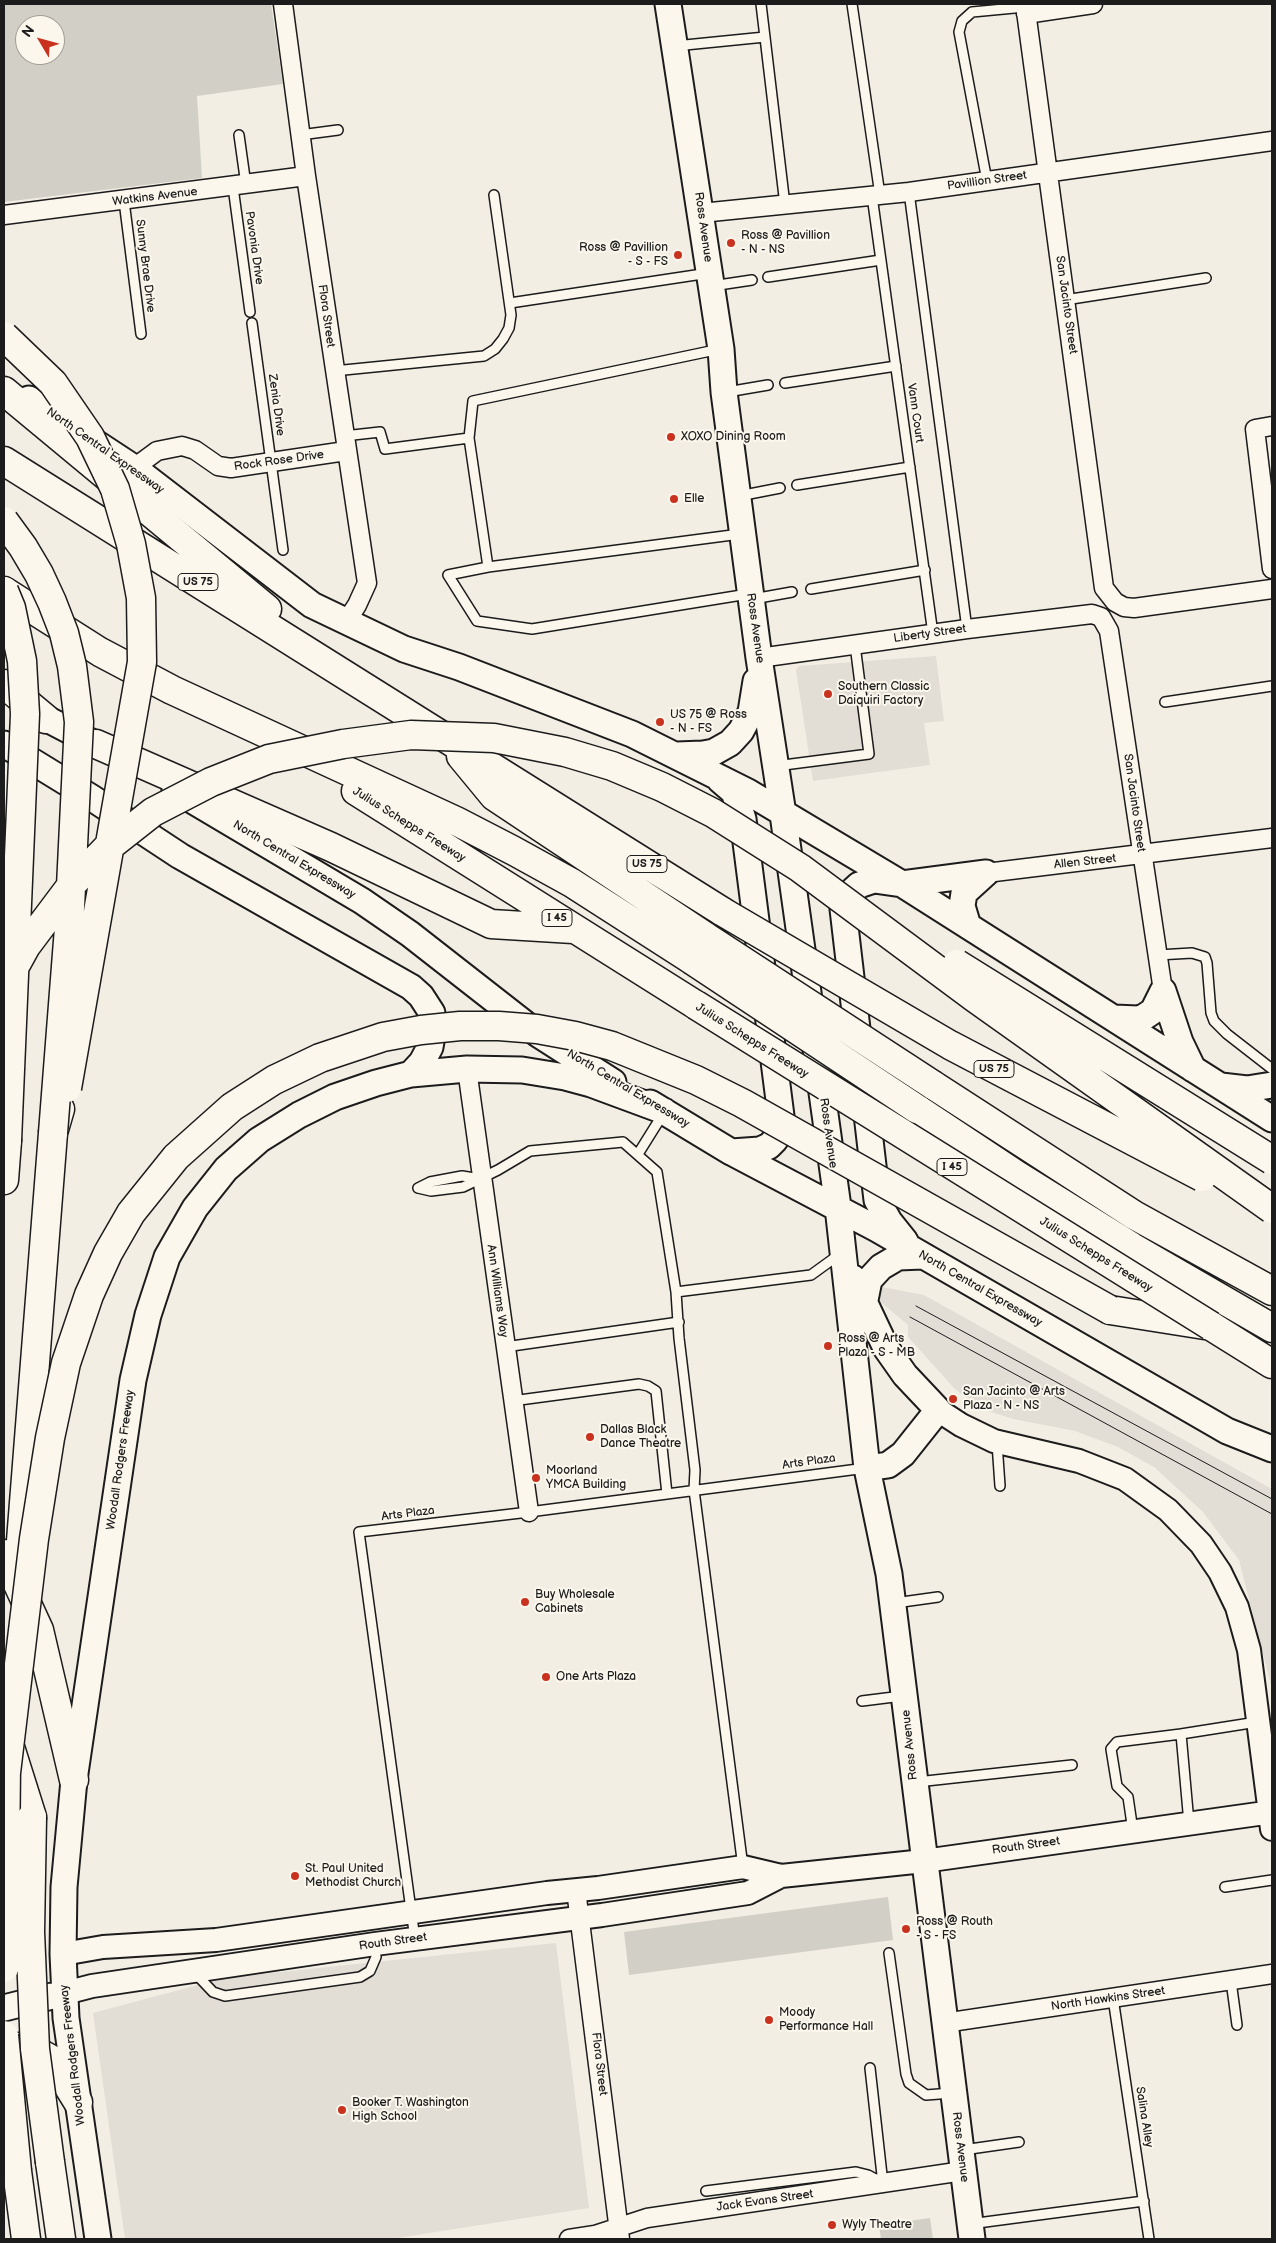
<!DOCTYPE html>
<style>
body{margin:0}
#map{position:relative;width:1276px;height:2243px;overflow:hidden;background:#f2eee4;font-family:"Balsamiq Sans",sans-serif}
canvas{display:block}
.frame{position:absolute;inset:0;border:5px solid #1c1c1c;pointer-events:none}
.north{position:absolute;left:15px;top:15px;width:50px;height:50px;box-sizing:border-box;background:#fbf7ec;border:1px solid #a29f99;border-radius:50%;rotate:307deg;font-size:14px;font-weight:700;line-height:20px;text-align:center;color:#1c1c1c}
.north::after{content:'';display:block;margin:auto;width:18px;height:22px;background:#c8321e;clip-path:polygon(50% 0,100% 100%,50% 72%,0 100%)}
</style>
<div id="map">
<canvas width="1276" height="2243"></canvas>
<div class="frame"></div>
<div class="north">N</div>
</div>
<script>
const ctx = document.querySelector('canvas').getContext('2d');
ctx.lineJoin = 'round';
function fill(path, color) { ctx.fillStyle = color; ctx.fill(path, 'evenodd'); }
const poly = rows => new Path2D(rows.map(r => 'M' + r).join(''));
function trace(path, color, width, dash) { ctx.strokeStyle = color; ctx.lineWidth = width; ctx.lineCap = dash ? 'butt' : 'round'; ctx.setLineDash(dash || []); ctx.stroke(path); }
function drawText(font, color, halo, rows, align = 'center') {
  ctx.font = font + ' "Balsamiq Sans",sans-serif'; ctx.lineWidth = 4; ctx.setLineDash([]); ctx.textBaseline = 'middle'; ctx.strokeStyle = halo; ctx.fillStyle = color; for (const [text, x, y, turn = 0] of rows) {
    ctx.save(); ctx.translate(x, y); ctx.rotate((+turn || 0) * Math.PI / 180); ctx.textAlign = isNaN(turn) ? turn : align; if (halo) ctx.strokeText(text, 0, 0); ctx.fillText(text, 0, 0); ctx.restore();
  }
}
const built = poly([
 [936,656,944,721,924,723,930,765,813,781,796,670,799,666],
 [882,1287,924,1295,1272,1489,1272,1689,1239,1560,1203,1512,1154,1467,1118,1447,1075,1431,1013,1419,982,1409,955,1389,908,1337,908,1325,876,1298],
 [556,1943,589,2208,391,2239,125,2239,93,2013,224,1978]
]);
const green = poly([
 [4,4,271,4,283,84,197,96,202,178,4,202],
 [25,25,55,25,55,55,25,55],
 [888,1897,893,1940,629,1975,624,1932],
 [930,2218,933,2239,881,2239,879,2225]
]);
const service = poly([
 [761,4,785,205],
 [852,4,880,195],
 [675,46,765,37],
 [239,135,246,185],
 [300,135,338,130],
 [987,181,959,32,962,21,972,12,1025,7],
 [233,187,250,312],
 [909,192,967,629],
 [872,196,933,634],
 [124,201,141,334],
 [768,277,881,260],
 [712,286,752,280],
 [1065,300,1206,278],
 [510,303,709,273],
 [252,323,283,550],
 [334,371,484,356,495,349,503,339,509,328,511,315,494,195],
 [785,383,896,366],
 [727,392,768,385],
 [344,436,380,432,385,449,469,438,473,401,720,349],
 [469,438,488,567],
 [797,485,910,467],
 [739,496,780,488],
 [740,534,488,567,448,575,477,621,532,629,748,594],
 [811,589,925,570],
 [753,599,792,592],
 [1165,702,1272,686],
 [776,766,869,754,855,645],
 [1158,955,1192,953,1205,957,1207,963,1211,1013,1214,1021,1227,1034,1272,1069],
 [638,1154,663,1114],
 [418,1188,431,1191,463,1187,498,1170,530,1151,623,1142,657,1172,676,1292,679,1338,695,1470,694,1490,743,1867],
 [418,1188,430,1182,462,1176,481,1179],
 [676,1292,811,1275,840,1254],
 [505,1347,679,1322],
 [512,1401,639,1384,648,1386,656,1391,667,1494],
 [997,1443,1000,1486],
 [895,1603,938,1597],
 [862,1701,902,1696],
 [1181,1734,1257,1722],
 [917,1782,1072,1765],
 [1133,1831,1128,1797,1117,1786,1111,1749,1117,1742,1181,1734,1189,1823],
 [1225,1887,1272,1880],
 [415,1939,359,1532,529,1512,866,1468],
 [889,1953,906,2074,909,2083,926,2095,952,2093],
 [195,1973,213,1992,225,1996,360,1977,370,1971,376,1957,375,1945],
 [1231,1981,1237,2025],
 [1113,1998,1149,2239],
 [870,2068,883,2184],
 [963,2150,1019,2142],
 [706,2191,856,2172,868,2175,879,2181],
 [970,2224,1144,2201]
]);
const minor = poly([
 [283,4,306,176,367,583,357,605,346,622],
 [1025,4,1104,588,1115,602,1124,607,1134,608,1272,589],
 [1026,14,1093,4],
 [701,213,909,192,1272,141],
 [4,215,306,176],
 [1272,426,1255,429,1272,569],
 [134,468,157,451,182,446,195,450,218,466,231,468,346,451],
 [759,658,967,629,1092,614,1101,617,1109,631,1163,991],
 [986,873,1272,838],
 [467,1069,529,1512],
 [576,1890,620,2239],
 [944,2023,1272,1974],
 [569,2239,595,2235,647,2218,963,2171]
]);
const tertiary = poly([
 [938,1410,961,1425,994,1441,1079,1461,1125,1479,1168,1510,1201,1544,1220,1572,1237,1607,1249,1650,1272,1829],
 [63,1954,103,1947,216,1940,547,1893,598,1888,743,1867,781,1876,924,1861,1272,1812],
 [65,1993,92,1986,375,1944,602,1915,748,1893,781,1876]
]);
const secondary = poly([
 [668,4,721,349,724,392,759,658,783,814,838,1207,867,1468,889,1574,972,2239],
 [29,399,134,468,312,605,404,649,459,667,632,734,748,792,902,884,1272,1119],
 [28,709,95,744],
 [4,744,92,798,180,856,411,987,421,996,432,1013,433,1030,430,1047,422,1062,411,1074],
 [677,755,703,754,714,752,730,743,741,731,751,712,756,681],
 [720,780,734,792,743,819,781,1116,775,1140,769,1146,760,1150,731,1152],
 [175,790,362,901,410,934,538,1034,613,1082],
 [968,926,962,906,964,893,986,873],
 [1163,991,1180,1042,1193,1069],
 [1114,1018,1138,1019,1144,1017,1153,1011,1163,991],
 [1221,1086,1247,1089,1272,1085],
 [650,1103,731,1152,877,1229,1227,1431,1272,1449],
 [905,1241,889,1221,877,1200,843,909,847,896,859,885,874,880,902,884,986,873],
 [853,1278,886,1348,905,1375,938,1410,903,1454,888,1465,867,1468],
 [864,1305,869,1280,881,1267,898,1257,923,1256],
 [4,2008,52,1996],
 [98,2239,66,2018,63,1954,64,1887,74,1780,133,1380,148,1315,167,1257,195,1208,226,1169,259,1140,299,1115,335,1097,376,1083,411,1074,467,1069,522,1070,565,1077,591,1084,664,1111]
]);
const motorway = poly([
 [4,391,267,609],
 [4,461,723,912],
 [4,591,100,652,172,690,456,821,514,851,572,883,692,960],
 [4,684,46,719],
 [96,744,331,847,491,924,573,929],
 [461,756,494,796,706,937],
 [356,791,696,1005],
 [933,1085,1134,1215,1272,1291],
 [917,1109,1018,1176,1132,1247,1272,1328],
 [4,1180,7,1141],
 [1110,1310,1211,1326,1272,1364],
 [21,1541,53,1133,60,1109],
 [4,1554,39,1630,74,1780],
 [9,1744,32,1817],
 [4,2047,29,2047,52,2060,78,2102],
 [50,2162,61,2239],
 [17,2171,26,2239]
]);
const tram = poly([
 [916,1306,1272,1499],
 [910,1317,1272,1514]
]);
const motorwayBridge = poly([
 [4,336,53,383,90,437,115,489,131,544,141,598,142,662,67,1088],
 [4,521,23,547,39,574,52,602,64,633,72,666,79,722,69,928,53,1133],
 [4,591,11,608,22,661,25,714,7,1141],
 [723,912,950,1045,1202,1177],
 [706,937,933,1085],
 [692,960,917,1109],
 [957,964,1272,1160],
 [4,986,26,946,74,882,106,849,153,812,211,782,269,759,343,744,411,735,494,738,565,752,612,766,662,787,713,813,800,868,975,998,1272,1209],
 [696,1005,1211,1326],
 [5,1781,34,1539,50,1438,66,1363,89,1295,108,1253,131,1213,176,1157,232,1107,274,1080,320,1058,383,1037,421,1030,460,1026,499,1026,537,1029,575,1036,612,1046,696,1080,742,1103,1110,1310],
 [32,1817,30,1932,35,2049,50,2162],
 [4,1968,6,1764],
 [4,2035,17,2171]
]);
const markers = [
 [731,243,5,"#c8321e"],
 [678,255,5,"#c8321e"],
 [671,437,5,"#c8321e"],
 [674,499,5,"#c8321e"],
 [828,694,5,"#c8321e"],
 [660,722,5,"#c8321e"],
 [828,1346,5,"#c8321e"],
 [953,1399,5,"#c8321e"],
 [590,1437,5,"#c8321e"],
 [536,1478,5,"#c8321e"],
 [525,1602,5,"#c8321e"],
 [546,1677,5,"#c8321e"],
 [295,1876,5,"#c8321e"],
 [906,1929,5,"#c8321e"],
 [769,2020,5,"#c8321e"],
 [342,2110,5,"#c8321e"],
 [832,2225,5,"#c8321e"]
];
const shields = [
 [198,582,40],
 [647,864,40],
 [557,918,30],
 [994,1069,40],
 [952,1167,30]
];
const shieldNames = [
 ["US 75",198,582],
 ["US 75",647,864],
 ["I 45",557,918],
 ["US 75",994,1069],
 ["I 45",952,1167]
];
const streetNames = [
 ["Pavillion Street",987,181,-8],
 ["Watkins Avenue",155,197,-7],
 ["Ross Avenue",703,227,82],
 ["Pavonia Drive",254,248,82],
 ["Sunny Brae Drive",145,266,83],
 ["San Jacinto Street",1066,305,82],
 ["Flora Street",326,316,82],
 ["Zenia Drive",276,405,82],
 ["Vann Court",915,413,82],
 ["North Central Expressway",105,451,35],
 ["Rock Rose Drive",279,461,-8],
 ["Ross Avenue",755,628,82],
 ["Liberty Street",930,634,-8],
 ["San Jacinto Street",1134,803,82],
 ["Julius Schepps Freeway",409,825,32],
 ["North Central Expressway",294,860,31],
 ["Allen Street",1085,862,-6],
 ["Julius Schepps Freeway",752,1041,32],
 ["North Central Expressway",628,1089,31],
 ["Ross Avenue",828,1133,82],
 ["Julius Schepps Freeway",1096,1255,32],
 ["North Central Expressway",980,1289,30],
 ["Ann Williams Way",497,1291,82],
 ["Woodall Rodgers Freeway",121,1460,-82],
 ["Arts Plaza",809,1462,-8],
 ["Arts Plaza",408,1514,-7],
 ["Ross Avenue",910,1745,-96],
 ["Routh Street",1026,1846,-8],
 ["Routh Street",393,1942,-8],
 ["North Hawkins Street",1108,1999,-8],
 ["Woodall Rodgers Freeway",73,2055,-97],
 ["Flora Street",599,2064,83],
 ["Salina Alley",1144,2117,81],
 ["Ross Avenue",960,2147,83],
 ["Jack Evans Street",765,2201,-8]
];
const poiNames = [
 ["Ross @ Pavillion",741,236],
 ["- N - NS",741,250],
 ["Ross @ Pavillion",668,248,"right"],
 ["- S - FS",668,262,"right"],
 ["XOXO Dining Room",681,437],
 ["Elle",684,499],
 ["Southern Classic",838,687],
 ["Daiquiri Factory",838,701],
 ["US 75 @ Ross",670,715],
 ["- N - FS",670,729],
 ["Ross @ Arts",838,1339],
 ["Plaza - S - MB",838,1353],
 ["San Jacinto @ Arts",963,1392],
 ["Plaza - N - NS",963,1406],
 ["Dallas Black",600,1430],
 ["Dance Theatre",600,1444],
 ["Moorland",546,1471],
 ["YMCA Building",546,1485],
 ["Buy Wholesale",535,1595],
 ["Cabinets",535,1609],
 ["One Arts Plaza",556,1677],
 ["St. Paul United",305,1869],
 ["Methodist Church",305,1883],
 ["Ross @ Routh",916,1922],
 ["- S - FS",916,1936],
 ["Moody",779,2013],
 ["Performance Hall",779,2027],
 ["Booker T. Washington",352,2103],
 ["High School",352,2117],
 ["Wyly Theatre",842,2225]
];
fill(built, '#e2ded5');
fill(green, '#d2cfc6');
trace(service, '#1c1c1c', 12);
trace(minor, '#1c1c1c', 21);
trace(tertiary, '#1c1c1c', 26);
trace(secondary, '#1c1c1c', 29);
trace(motorway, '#1c1c1c', 31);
trace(service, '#fbf7ec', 9);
trace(minor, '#fbf7ec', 18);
trace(tertiary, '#fbf7ec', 22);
trace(secondary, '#fbf7ec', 25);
trace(motorway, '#fbf7ec', 28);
trace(tram, '#1c1c1c', 1);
trace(motorwayBridge, '#1c1c1c', 31, []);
trace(motorwayBridge, '#fbf7ec', 28);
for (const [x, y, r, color] of markers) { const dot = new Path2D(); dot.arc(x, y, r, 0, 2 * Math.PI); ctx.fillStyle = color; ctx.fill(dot); trace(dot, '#fbf7ec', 2); }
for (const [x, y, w] of shields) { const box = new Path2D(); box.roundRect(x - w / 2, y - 8.5, w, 17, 4); ctx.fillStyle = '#fbf7ec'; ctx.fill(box); trace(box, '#1c1c1c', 1); }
drawText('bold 11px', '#1c1c1c', null, shieldNames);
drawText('12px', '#1c1c1c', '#fbf7ec', streetNames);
drawText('12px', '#1c1c1c', '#fbf7ec', poiNames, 'left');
</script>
